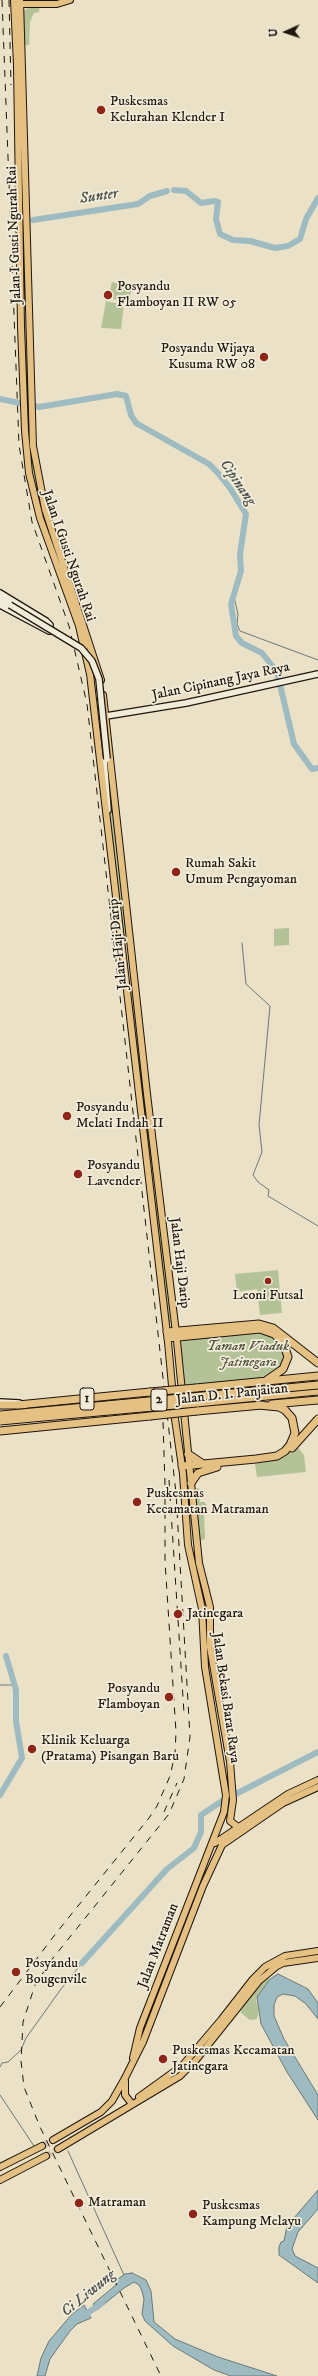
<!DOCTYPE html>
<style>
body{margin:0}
#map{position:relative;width:318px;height:2376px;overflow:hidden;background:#eae1c6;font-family:"IM FELL DW Pica",serif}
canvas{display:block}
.north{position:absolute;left:266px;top:12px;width:40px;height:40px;-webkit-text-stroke:3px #f1ecda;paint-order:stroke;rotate:267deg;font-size:11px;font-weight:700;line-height:16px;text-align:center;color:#1f150d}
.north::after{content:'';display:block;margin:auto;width:14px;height:18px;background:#1f150d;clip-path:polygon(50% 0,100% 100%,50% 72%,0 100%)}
</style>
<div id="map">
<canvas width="318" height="2376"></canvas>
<div class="north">U</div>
</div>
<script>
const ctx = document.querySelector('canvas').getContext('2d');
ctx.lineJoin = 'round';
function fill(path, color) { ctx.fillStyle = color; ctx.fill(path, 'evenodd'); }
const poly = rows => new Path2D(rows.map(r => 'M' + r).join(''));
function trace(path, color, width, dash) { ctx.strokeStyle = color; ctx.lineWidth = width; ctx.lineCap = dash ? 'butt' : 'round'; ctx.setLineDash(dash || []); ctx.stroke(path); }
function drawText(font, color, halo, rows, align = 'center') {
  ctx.font = font + ' "IM FELL DW Pica",serif'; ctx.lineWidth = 3.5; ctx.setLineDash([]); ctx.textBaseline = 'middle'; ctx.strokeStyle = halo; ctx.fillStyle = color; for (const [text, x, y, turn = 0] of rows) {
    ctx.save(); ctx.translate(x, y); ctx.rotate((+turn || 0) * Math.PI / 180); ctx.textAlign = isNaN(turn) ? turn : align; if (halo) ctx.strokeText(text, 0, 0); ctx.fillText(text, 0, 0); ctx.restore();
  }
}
const green = poly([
 [25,0,70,0,40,3,39,12,34,13,30,22,29,45,22,45,21,13,28,8,27,7,25,9],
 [23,90,29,310,25,311,24,310,20,153],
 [112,282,133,286,128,302,113,299,114,295,109,294],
 [106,301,124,305,121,329,101,328],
 [24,316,27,316,33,446,53,536,49,538,35,483,30,447],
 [110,800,114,810,128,943,123,943,108,809],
 [289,928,289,945,274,946,274,929],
 [128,982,132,982,153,1163,149,1163],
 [153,1202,157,1202,171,1322,168,1322],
 [278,1270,282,1313,260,1315,257,1289,237,1292,235,1274],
 [260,1329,284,1345,282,1367,266,1378,183,1387,179,1339],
 [295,1444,304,1455,306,1472,257,1477,255,1464,279,1459],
 [199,1488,200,1502,204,1502,207,1505,204,1513,205,1539,196,1542,191,1489],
 [268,1975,269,1980,256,2000,259,2011,257,2019,250,2020,241,2013,240,2008]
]);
const water = poly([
 [278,1974,308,1989,318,2003,318,2019,306,2004,295,1996,283,1994,277,1997,274,2005,274,2016,284,2039,318,2095,318,2120,287,2072,261,2024,257,1997,270,1979,278,1974],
 [318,2190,318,2209,298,2232,292,2249,295,2256,318,2268,318,2283,279,2255,279,2247,281,2242,284,2241,287,2226,318,2190],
 [132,2273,146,2280,151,2291,154,2322,175,2339,218,2357,277,2376,231,2376,214,2370,173,2346,145,2321,142,2314,144,2299,142,2291,139,2285,134,2282,124,2288,97,2310,93,2304,116,2285,115,2281,125,2274,132,2273],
 [84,2305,91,2318,77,2324,70,2331,50,2359,45,2376,37,2376,41,2358,49,2341,72,2314,84,2305]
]);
const stream = poly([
 [233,593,238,614,237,624,240,631,318,660],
 [242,943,246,984,270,1006,259,1125,262,1152,253,1175,258,1182,269,1190,268,1196,318,1226],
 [0,1685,15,1685],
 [0,2067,2,2063,8,2062,21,2050,26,2038,61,1989,82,1963],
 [0,2095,34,2146],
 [68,2151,124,2275]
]);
const river = poly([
 [174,190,186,191,201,203,214,201,218,202,216,219,220,234,233,240,250,241,275,248,288,246,300,239,306,219,318,198],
 [33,220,138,204,150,196,167,191],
 [0,399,39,407,117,394,126,396,131,415,136,423,209,464,218,473,230,488,246,514,240,554,241,571,231,604,236,636,242,643,262,653,277,672,294,744,312,769,318,768],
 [0,1795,22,1758,16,1721,16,1690,6,1656],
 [82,1963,167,1869,194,1848,201,1832,201,1815,222,1801,318,1752],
 [82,2317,102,2303]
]);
const primaryTunnel = poly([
 [42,2146,53,2140],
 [46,2156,58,2149]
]);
const secondary = poly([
 [0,593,46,621,50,625,49,631,0,605],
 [0,599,10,605],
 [106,716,186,703,318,674],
 [104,759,108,810],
 [0,1402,19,1403]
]);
const primary = poly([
 [14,0,17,65,21,327,25,431,29,473,40,518,79,626,90,674,168,1342,175,1419,183,1474,188,1545,202,1609,205,1667,226,1795,224,1812,140,2028,133,2058],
 [20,0,33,446,45,509,101,680],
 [18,4,57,4,70,0],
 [103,695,147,1094,177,1341,199,1563,210,1607,210,1647,230,1762,233,1800,230,1821,238,1827],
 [215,1843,288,1794,318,1780],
 [125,2081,125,2095,132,2104],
 [139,2097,182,2066,221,2020,253,1979,265,1967,285,1956,318,1951],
 [53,2140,101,2112,112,2101,125,2078,143,2042,203,1886,222,1845,283,1803,318,1787],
 [58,2149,180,2076,196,2060,259,1981,277,1966,283,1963,318,1958],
 [0,2167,42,2146],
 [0,2180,46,2156]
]);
const trunk = poly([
 [167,1332,259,1324,273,1328,318,1363],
 [168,1338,260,1329,274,1334,283,1342,288,1357,283,1369,267,1380],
 [196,1388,318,1376],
 [272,1404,318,1400],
 [18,1405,150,1392],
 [197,1411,262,1405],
 [0,1431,150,1416],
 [292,1448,318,1419],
 [188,1454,203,1464],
 [182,1466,256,1459,277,1456,285,1451,290,1445,295,1433,292,1418,285,1410,279,1407,258,1405],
 [191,1483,198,1473,217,1467]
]);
const motorway = poly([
 [197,1403,318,1391],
 [0,1405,24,1405]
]);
const rail = poly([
 [2,0,19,445,32,522,69,626,87,704,176,1493,190,1737,184,1779,169,1814,53,1958,35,1985,23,2022,21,2061,24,2087,40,2127,161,2376],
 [9,0,11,85],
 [163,1422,165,1485],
 [169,1480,184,1713],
 [164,1812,177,1783],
 [0,2007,57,1932,149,1818,157,1806,170,1776,175,1754,176,1732,165,1561,165,1499]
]);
const secondaryBridge = poly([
 [10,605,81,648,92,661,99,679,107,759]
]);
const trunkBridge = poly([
 [150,1392,196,1388],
 [150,1416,197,1411]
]);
const motorwayBridge = poly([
 [0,1415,318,1385],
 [0,1421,197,1403]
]);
const markers = [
 [101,110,5,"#8f2418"],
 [108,295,5,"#8f2418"],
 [264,357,5,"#8f2418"],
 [176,872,5,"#8f2418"],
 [67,1116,5,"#8f2418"],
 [78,1174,5,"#8f2418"],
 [268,1281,4,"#8f2418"],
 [137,1502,5,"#8f2418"],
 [178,1614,5,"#8f2418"],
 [169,1697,5,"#8f2418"],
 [32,1749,5,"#8f2418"],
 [16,1972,5,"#8f2418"],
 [163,2059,5,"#8f2418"],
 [79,2203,5,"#8f2418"],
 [193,2214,5,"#8f2418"]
];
const shields = [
 [87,1399,14],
 [159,1400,16]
];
const shieldNames = [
 ["1",87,1399],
 ["2",159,1400]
];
const poiNames = [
 ["Puskesmas",110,102],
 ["Kelurahan Klender I",110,118],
 ["Posyandu",117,287],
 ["Flamboyan II RW 05",117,303],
 ["Posyandu Wijaya",255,349,"right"],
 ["Kusuma RW 08",255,365,"right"],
 ["Rumah Sakit",185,864],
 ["Umum Pengayoman",185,880],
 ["Posyandu",76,1108],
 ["Melati Indah II",76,1124],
 ["Posyandu",87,1166],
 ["Lavender",87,1182],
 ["Leoni Futsal",268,1296,"center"],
 ["Puskesmas",146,1494],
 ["Kecamatan Matraman",146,1510],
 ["Jatinegara",187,1614],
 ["Posyandu",160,1689,"right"],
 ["Flamboyan",160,1705,"right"],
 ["Klinik Keluarga",41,1741],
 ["(Pratama) Pisangan Baru",41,1757],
 ["Posyandu",25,1964],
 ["Bougenvile",25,1980],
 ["Puskesmas Kecamatan",172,2051],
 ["Jatinegara",172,2067],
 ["Matraman",88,2203],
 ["Puskesmas",202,2206],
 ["Kampung Melayu",202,2222]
];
const streetNames = [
 ["Jalan I Gusti Ngurah Rai",15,235,-92],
 ["Jalan I Gusti Ngurah Rai",68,556,71],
 ["Jalan Cipinang Jaya Raya",221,682,-12],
 ["Jalan Haji Darip",119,944,-96],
 ["Jalan Haji Darip",179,1263,83],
 ["Jalan D. I. Panjaitan",232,1395,-6],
 ["Jalan Bekasi Barat Raya",225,1698,82],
 ["Jalan Matraman",159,1946,-69]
];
const parkNames = [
 ["Taman Viaduk",248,1347],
 ["Jatinegara",248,1363]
];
const waterNames = [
 ["Sunter",99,197,-9],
 ["Cipinang",237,483,56],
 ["Ci Liwung",89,2294,-39]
];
fill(green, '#b4c397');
fill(water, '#9dbbc0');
trace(water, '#6b7978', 1);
trace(stream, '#6b7978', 1);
trace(river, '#9dbbc0', 6);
trace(primaryTunnel, '#ccc2aa', 6, [6, 3]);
trace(secondary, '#1f150d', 8);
trace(primary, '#1f150d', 8);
trace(trunk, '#1f150d', 9);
trace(motorway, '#1f150d', 9);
trace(secondary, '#f1ecda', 5.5);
trace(primary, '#e5c083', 6);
trace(trunk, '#e5c083', 7);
trace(motorway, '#e5c083', 7);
trace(rail, '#1f150d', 1, [7, 7]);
trace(secondaryBridge, '#1f150d', 8, []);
trace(trunkBridge, '#1f150d', 9, []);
trace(motorwayBridge, '#1f150d', 9, []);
trace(secondaryBridge, '#f1ecda', 5.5);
trace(trunkBridge, '#e5c083', 7);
trace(motorwayBridge, '#e5c083', 7);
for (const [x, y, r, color] of markers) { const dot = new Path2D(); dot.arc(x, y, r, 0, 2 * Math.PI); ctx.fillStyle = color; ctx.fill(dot); trace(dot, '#f1ecda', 1.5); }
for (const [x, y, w] of shields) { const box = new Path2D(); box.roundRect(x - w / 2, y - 11, w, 22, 3); ctx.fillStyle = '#f1ecda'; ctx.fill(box); trace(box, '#1f150d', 1); }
drawText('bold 13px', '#1f150d', null, shieldNames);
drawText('14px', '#1f150d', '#f1ecda', poiNames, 'left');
drawText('14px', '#1f150d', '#f1ecda', streetNames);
drawText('italic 14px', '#53523d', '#f1ecda', parkNames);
drawText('italic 15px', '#4b4f4c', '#f1ecda', waterNames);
</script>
